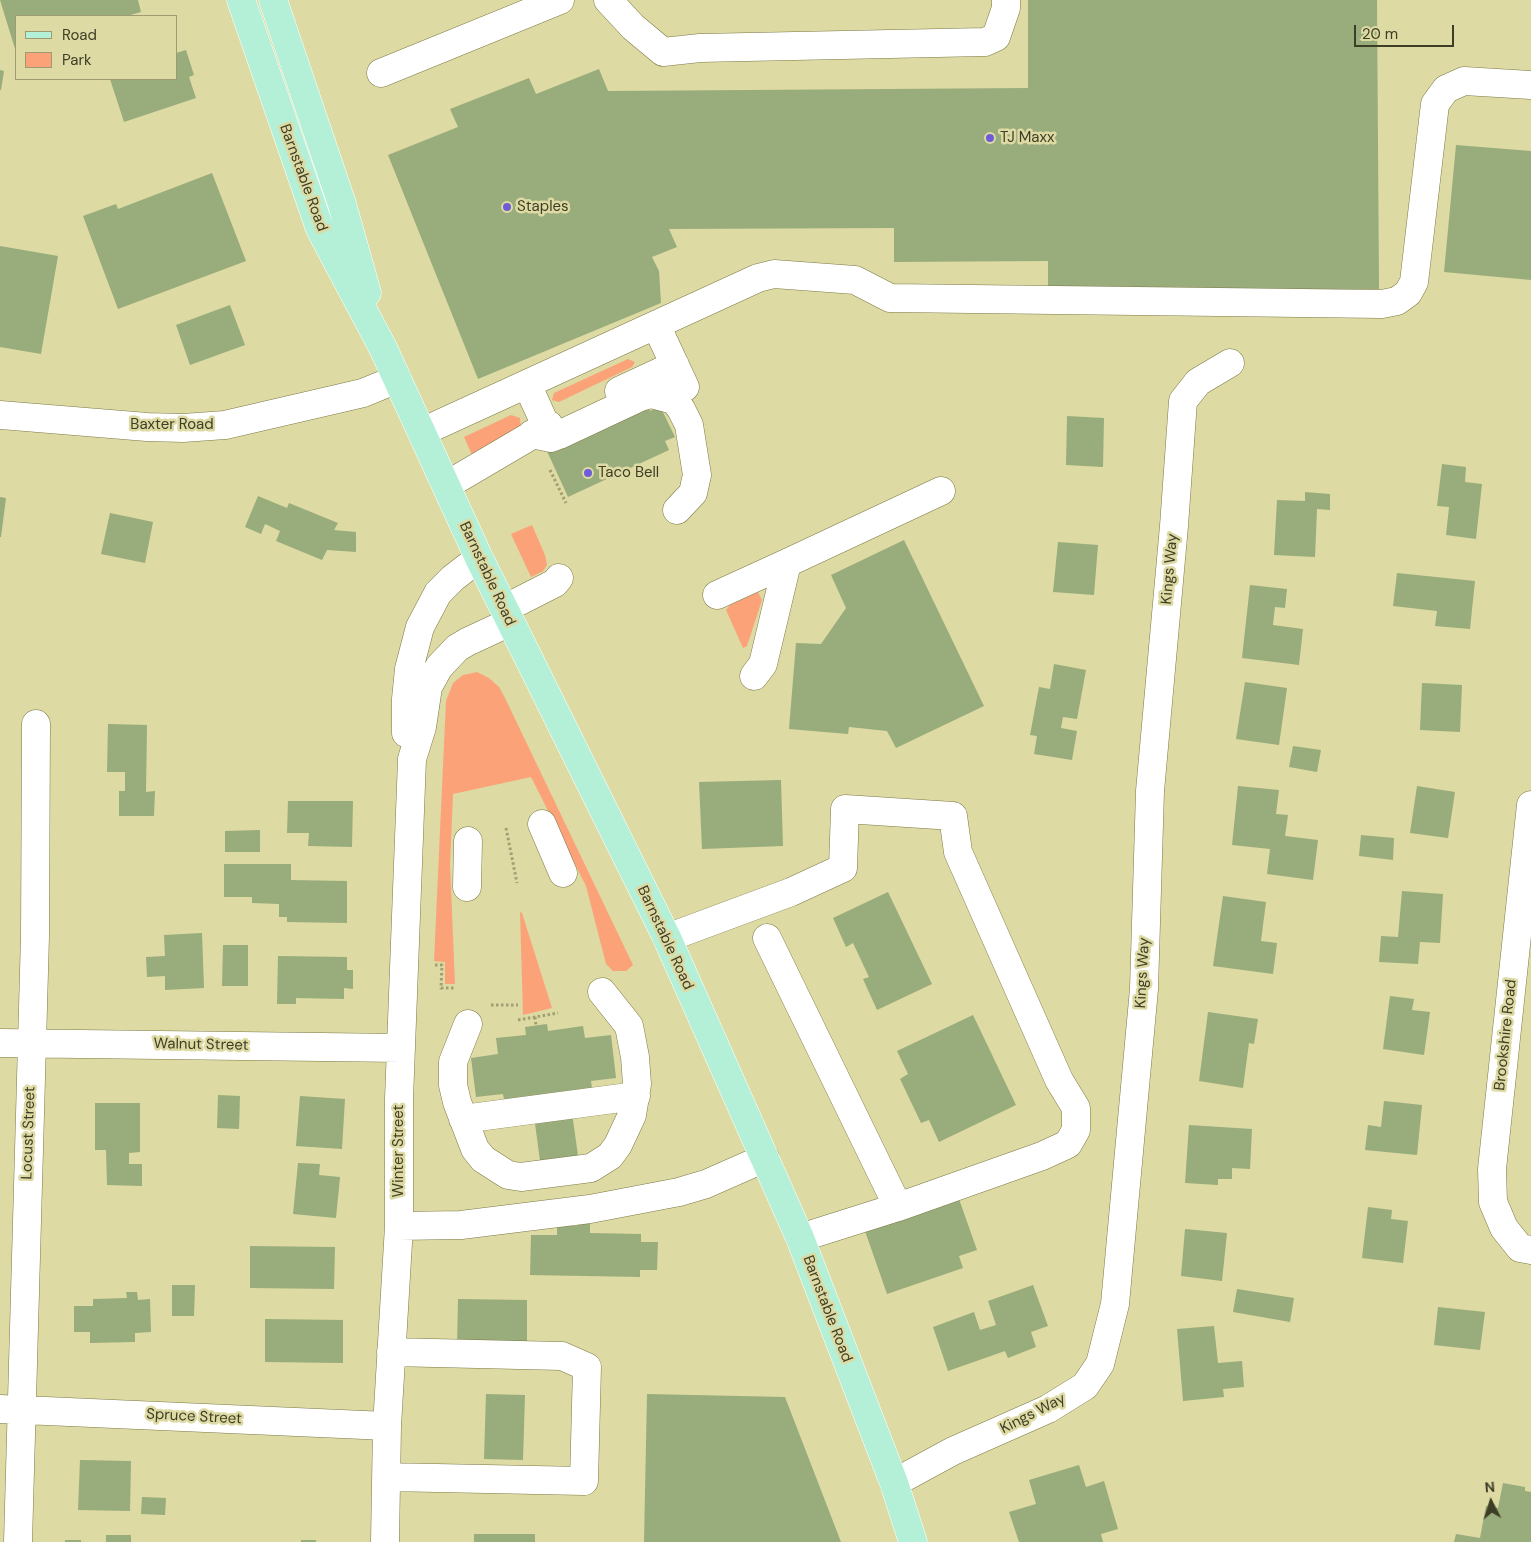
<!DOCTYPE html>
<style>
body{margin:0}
#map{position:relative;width:1531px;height:1542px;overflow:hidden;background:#dddaa3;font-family:"DM Sans",sans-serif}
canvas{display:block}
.legend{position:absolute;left:15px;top:15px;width:162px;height:65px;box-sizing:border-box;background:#dddaa3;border:1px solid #9d9b71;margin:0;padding:6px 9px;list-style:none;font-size:15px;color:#3e3d26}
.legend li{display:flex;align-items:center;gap:10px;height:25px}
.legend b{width:25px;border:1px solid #9d9b71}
.north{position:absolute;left:1466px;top:1477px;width:50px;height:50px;-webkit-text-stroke:4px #dddaa3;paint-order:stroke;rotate:355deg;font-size:14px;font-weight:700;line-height:20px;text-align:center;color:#3e3d26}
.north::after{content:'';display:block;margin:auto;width:18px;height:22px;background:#3e3d26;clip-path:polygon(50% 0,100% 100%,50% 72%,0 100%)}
.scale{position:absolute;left:1354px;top:25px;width:100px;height:22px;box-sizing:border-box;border:2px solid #3e3d26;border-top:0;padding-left:6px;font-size:15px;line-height:18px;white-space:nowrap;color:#3e3d26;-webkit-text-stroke:4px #dddaa3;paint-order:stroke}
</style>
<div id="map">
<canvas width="1531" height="1542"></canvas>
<ul class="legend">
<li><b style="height:6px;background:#b4f0d7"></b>Road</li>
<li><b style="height:14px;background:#fca278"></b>Park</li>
</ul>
<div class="north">N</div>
<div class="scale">20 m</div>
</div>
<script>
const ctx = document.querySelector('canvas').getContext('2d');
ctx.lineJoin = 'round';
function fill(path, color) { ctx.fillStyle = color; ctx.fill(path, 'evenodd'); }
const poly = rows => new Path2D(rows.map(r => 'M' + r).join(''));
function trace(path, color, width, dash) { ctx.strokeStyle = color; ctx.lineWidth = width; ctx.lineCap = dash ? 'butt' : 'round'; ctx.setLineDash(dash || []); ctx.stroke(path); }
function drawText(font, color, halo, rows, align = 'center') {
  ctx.font = font + ' "DM Sans",sans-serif'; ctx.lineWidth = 5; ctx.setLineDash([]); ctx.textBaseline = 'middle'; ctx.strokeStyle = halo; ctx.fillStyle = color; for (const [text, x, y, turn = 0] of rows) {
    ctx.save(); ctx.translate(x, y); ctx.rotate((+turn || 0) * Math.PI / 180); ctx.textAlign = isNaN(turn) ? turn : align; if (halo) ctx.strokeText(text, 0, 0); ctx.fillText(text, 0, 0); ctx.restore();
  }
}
const green = poly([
 [628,359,635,362,632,367,559,402,552,400,554,393],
 [511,415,520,418,521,428,472,455,464,437],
 [532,525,545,555,547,565,543,571,531,577,511,534],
 [758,592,762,600,747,646,743,648,726,610,730,605],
 [477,672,489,678,499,687,505,698,633,965,626,971,613,971,606,964,586,886,531,777,453,794,450,864,455,984,445,984,445,962,434,961,446,701,453,683,463,675],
 [520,912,522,913,552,1008,523,1015]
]);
const building = poly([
 [0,0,138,0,141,12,127,16,16,16,16,52],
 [1028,0,1377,0,1379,289,1048,292,1048,261,894,262,894,228,669,229,677,247,652,257,659,271,661,303,478,379,388,155,458,127,450,109,529,78,536,94,599,69,608,91,1028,88],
 [186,50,194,75,189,77,196,98,124,122,110,79,176,79,176,53],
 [0,70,4,71,1,90,0,90],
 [1456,145,1531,151,1531,280,1444,272],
 [212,173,246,261,118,309,83,216,116,204,118,209],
 [0,246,58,256,41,354,0,347],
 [230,305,245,345,190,365,176,325],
 [660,406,675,437,665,441,669,450,568,497,546,449,648,407,650,411],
 [1067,416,1104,418,1103,467,1066,465],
 [1442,464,1466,467,1465,482,1482,484,1476,539,1446,535,1449,507,1437,506],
 [1305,492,1330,494,1330,510,1317,509,1315,557,1274,555,1277,500,1305,501],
 [258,496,287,508,289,503,338,523,334,530,356,532,356,552,327,550,322,560,276,541,280,531,265,524,261,534,245,527],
 [0,497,6,498,1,537,0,537],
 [110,513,153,522,145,563,101,554],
 [904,540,984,706,896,748,887,731,849,727,848,734,789,729,796,643,821,644,846,608,831,575],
 [1058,542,1098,545,1094,595,1053,592],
 [1397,573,1475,581,1470,629,1435,626,1437,611,1393,606],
 [1250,585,1287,589,1285,608,1275,607,1273,625,1303,629,1299,665,1242,658],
 [1054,664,1086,670,1077,719,1063,717,1061,728,1077,731,1072,760,1034,754,1037,736,1030,735,1039,687,1050,689],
 [1245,682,1287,688,1279,745,1236,739],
 [1422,683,1462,685,1460,732,1420,730],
 [108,724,147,725,146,792,155,791,154,816,119,816,119,791,125,791,125,772,107,772],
 [1293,746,1321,750,1317,772,1289,767],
 [781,780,783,846,702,849,699,782],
 [1238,786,1279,790,1276,814,1288,815,1285,836,1318,840,1313,880,1267,874,1270,849,1232,845],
 [1417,786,1455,792,1448,838,1410,833],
 [288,801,353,801,352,847,308,846,309,833,287,833],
 [260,830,260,852,225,852,225,831],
 [1361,835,1394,838,1393,860,1359,856],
 [224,864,291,864,291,880,347,881,347,923,287,922,287,917,279,917,279,904,252,903,252,897,224,897],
 [1402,891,1443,894,1440,943,1420,942,1418,964,1379,962,1381,936,1398,937],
 [888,892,932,984,877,1010,863,979,869,977,853,943,846,947,833,918],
 [1223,896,1266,902,1261,941,1277,943,1273,974,1213,966],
 [202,933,204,988,165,990,165,976,147,977,146,957,165,956,164,935],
 [223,945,248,945,248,986,222,986],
 [278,956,347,957,347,970,353,970,353,989,344,988,344,999,296,998,296,1004,277,1004],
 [1390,996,1414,999,1412,1010,1430,1012,1424,1055,1383,1049],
 [1208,1012,1258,1019,1254,1044,1249,1043,1243,1088,1199,1081],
 [973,1015,1016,1105,939,1142,929,1120,921,1123,900,1079,908,1074,897,1051],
 [547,1024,548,1031,583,1026,585,1038,611,1035,616,1078,591,1081,593,1095,570,1098,578,1156,540,1161,532,1101,505,1105,503,1094,476,1097,471,1058,498,1054,496,1038,526,1035,525,1027],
 [218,1095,240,1096,239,1129,217,1128],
 [300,1096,345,1099,342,1149,296,1146],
 [1384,1101,1422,1105,1417,1155,1365,1150,1368,1125,1381,1127],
 [95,1103,140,1103,140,1152,129,1153,129,1164,142,1164,142,1186,107,1185,106,1150,95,1150],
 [1189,1125,1252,1129,1250,1169,1232,1168,1232,1179,1218,1179,1218,1185,1185,1183],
 [298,1163,320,1164,319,1175,340,1177,336,1218,293,1214],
 [959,1199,977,1250,959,1256,963,1268,887,1294,865,1231],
 [1368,1207,1392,1210,1391,1219,1408,1221,1403,1263,1362,1258],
 [577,1220,590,1221,590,1233,641,1234,641,1242,658,1242,657,1270,640,1270,640,1277,530,1275,531,1235,557,1235,557,1226,577,1226],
 [1185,1229,1227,1233,1222,1281,1181,1276],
 [250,1246,335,1247,334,1289,250,1288],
 [172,1285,195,1285,194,1316,172,1316],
 [1033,1285,1048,1326,1031,1332,1036,1347,1008,1358,1005,1351,948,1371,933,1327,974,1312,980,1330,996,1325,988,1301],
 [1237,1289,1294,1298,1290,1322,1233,1312],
 [126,1292,137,1292,138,1300,150,1299,151,1332,135,1333,135,1342,90,1343,90,1332,74,1332,74,1306,93,1306,93,1299,127,1298],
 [458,1299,527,1300,527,1342,518,1341,518,1347,457,1347],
 [1438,1307,1485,1312,1480,1350,1434,1345],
 [265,1319,343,1320,343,1363,265,1362],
 [1214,1326,1218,1363,1242,1361,1244,1387,1223,1389,1224,1397,1183,1401,1177,1329],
 [486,1394,525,1395,523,1460,484,1459],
 [647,1394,785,1397,841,1542,644,1542],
 [80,1460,131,1461,130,1511,78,1510],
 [1079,1465,1086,1487,1104,1481,1118,1529,1101,1534,1103,1542,1019,1542,1009,1512,1036,1504,1029,1480],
 [1503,1483,1525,1487,1525,1491,1531,1492,1531,1542,1454,1542,1456,1534,1480,1538,1486,1506,1498,1508],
 [142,1497,166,1498,165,1515,141,1514],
 [474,1534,535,1534,535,1542,474,1542],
 [106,1535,131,1535,131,1542,106,1542],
 [65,1540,81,1540,81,1542,65,1542],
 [301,1540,316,1540,316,1542,301,1542]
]);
const path = poly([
 [550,470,566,503],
 [506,828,517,883],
 [435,965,442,965,441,988,455,988],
 [491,1005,518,1005],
 [535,1017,536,1026],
 [518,1020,558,1013]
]);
const minor = poly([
 [608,0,633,27,663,52,700,48,985,42,996,37,1006,8,1006,0],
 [381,73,560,0],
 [656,325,685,387],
 [527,384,546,426],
 [619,391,675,365],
 [0,415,147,427,183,428,225,425,363,393,397,379],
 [422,432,758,278,774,274,855,280,890,298,1382,304,1397,301,1408,293,1414,282,1435,104,1446,89,1464,81,1531,85],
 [532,434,551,438,559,435,640,397,651,394,674,400,681,409,689,425,697,475,693,493,677,510],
 [447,485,549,425],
 [787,563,941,491],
 [717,595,787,563,763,664,754,676],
 [504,609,555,583,559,578],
 [406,733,406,699,409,669,420,627,438,593,453,578,479,558],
 [1531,805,1492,1169,1493,1202,1504,1228,1520,1248,1531,1250],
 [542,824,563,873],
 [467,887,468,841],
 [667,938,791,892,843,868,845,809,953,816,958,852,1059,1080,1076,1108,1076,1130,1068,1144,1042,1156,898,1207,767,938],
 [468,1024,453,1062,453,1085,457,1102,475,1149,483,1159,508,1175,521,1177,591,1168,610,1156,618,1145,632,1115,637,1084,635,1057,629,1026,602,992],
 [0,1043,401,1048],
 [463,1119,636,1096],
 [399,1226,461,1225,590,1209,679,1192,706,1184,765,1158],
 [800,1238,898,1207],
 [0,1409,387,1426],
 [387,1477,584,1481,587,1367,562,1356,391,1352],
 [894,1483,953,1451,1048,1409,1085,1386,1100,1364,1115,1304,1144,989,1150,791,1174,526,1183,401,1198,382,1230,363],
 [18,1542,35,936,36,724],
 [385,1542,387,1426,399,1226,399,1099,412,759,422,727,428,687,439,667,457,648,467,642,510,622]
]);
const major = poly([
 [241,0,320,229,383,348,479,558,667,938,800,1238,894,1483,913,1542],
 [273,0,342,204,367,293]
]);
const markers = [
 [990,138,5,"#6d5cd6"],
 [507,207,5,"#6d5cd6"],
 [588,473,5,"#6d5cd6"]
];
const poiNames = [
 ["TJ Maxx",1000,138],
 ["Staples",517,207],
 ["Taco Bell",598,473]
];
const streetNames = [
 ["Barnstable Road",303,178,70],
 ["Baxter Road",172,425],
 ["Kings Way",1170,569,-85],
 ["Barnstable Road",487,574,65],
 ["Barnstable Road",665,938,65],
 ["Kings Way",1143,973,-87],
 ["Brookshire Road",1506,1035,-84],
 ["Walnut Street",201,1045,1],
 ["Locust Street",29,1133,-88],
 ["Winter Street",399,1151,-90],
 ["Barnstable Road",827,1309,69],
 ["Kings Way",1033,1414,-27],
 ["Spruce Street",194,1417,3]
];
fill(green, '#fca278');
fill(building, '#99ac7b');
trace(minor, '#7c7945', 29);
trace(major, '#fff', 29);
trace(path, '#a19f74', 3, [2.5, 2.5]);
trace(minor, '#fff', 28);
trace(major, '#b4f0d7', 28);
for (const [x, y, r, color] of markers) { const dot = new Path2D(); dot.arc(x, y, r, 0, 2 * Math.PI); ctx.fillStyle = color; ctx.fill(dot); trace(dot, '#dddaa3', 2); }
drawText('15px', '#3e3d26', '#dddaa3', poiNames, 'left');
drawText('15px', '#3e3d26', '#dddaa3', streetNames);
</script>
